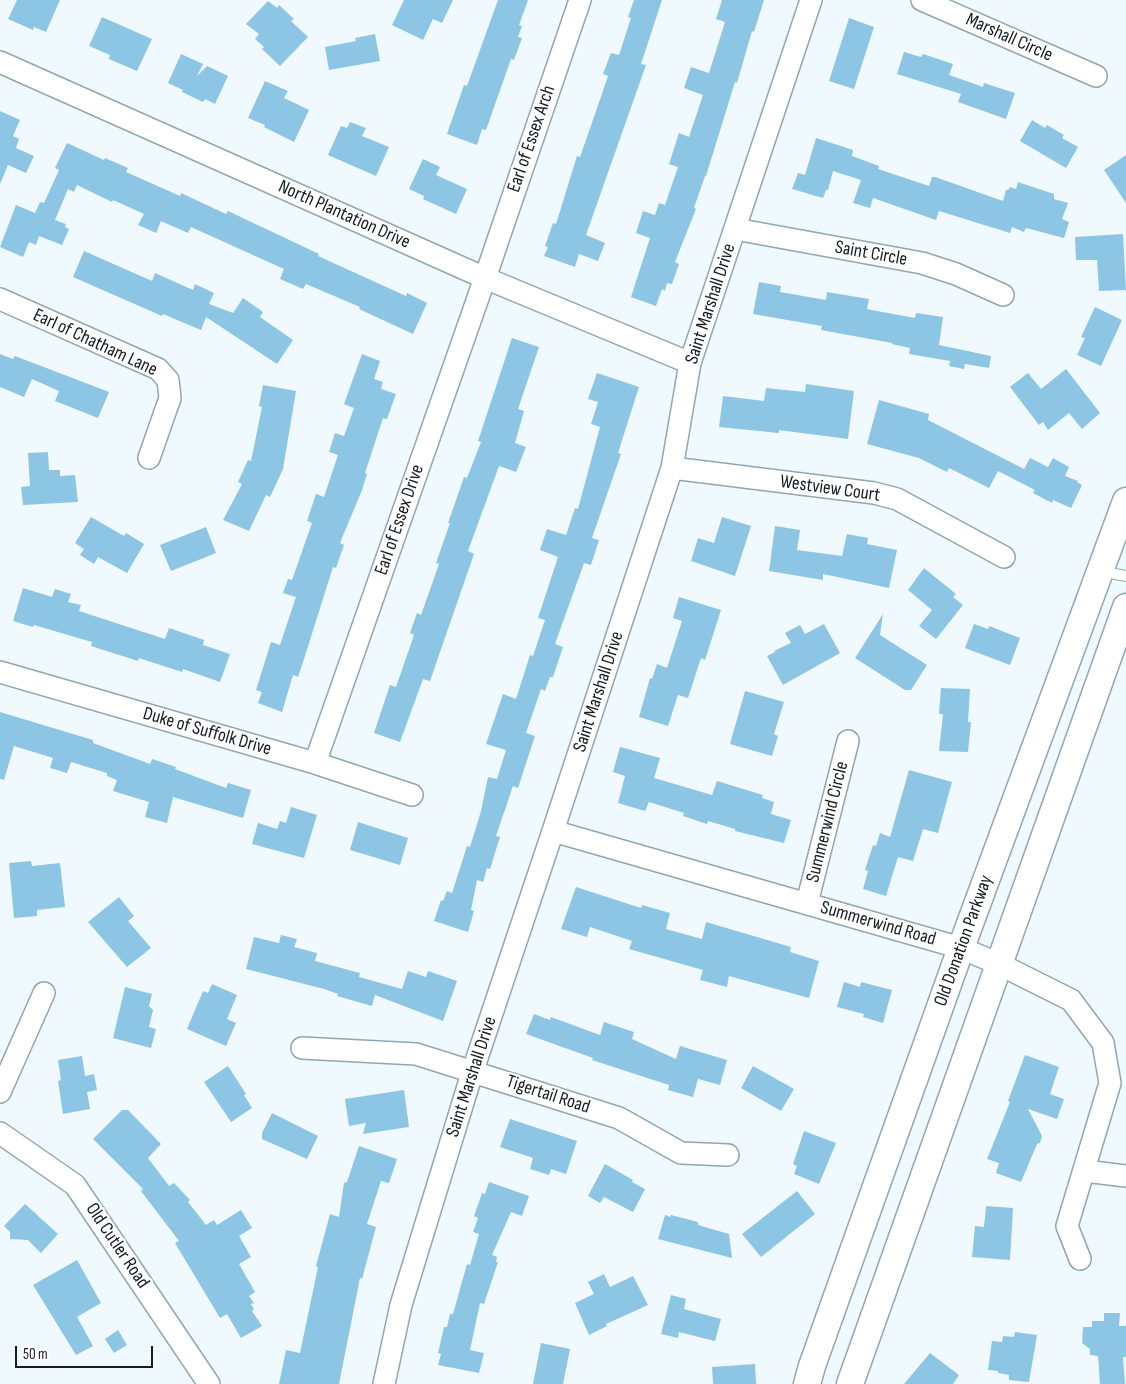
<!DOCTYPE html>
<style>
body{margin:0}
#map{position:relative;width:1126px;height:1384px;overflow:hidden;background:#f0f9fe;font-family:"Sofia Sans Condensed",sans-serif}
canvas{display:block}
.scale{position:absolute;left:15px;top:1346px;width:138px;height:22px;box-sizing:border-box;border:2px solid #141d21;border-top:0;padding-left:6px;font-size:15px;line-height:18px;white-space:nowrap;color:#141d21;-webkit-text-stroke:4px #fff;paint-order:stroke}
</style>
<div id="map">
<canvas width="1126" height="1384"></canvas>
<div class="scale">50 m</div>
</div>
<script>
const ctx = document.querySelector('canvas').getContext('2d');
ctx.lineJoin = 'round';
function fill(path, color) { ctx.fillStyle = color; ctx.fill(path, 'evenodd'); }
const poly = rows => new Path2D(rows.map(r => 'M' + r).join(''));
function trace(path, color, width, dash) { ctx.strokeStyle = color; ctx.lineWidth = width; ctx.lineCap = dash ? 'butt' : 'round'; ctx.setLineDash(dash || []); ctx.stroke(path); }
function drawText(font, color, halo, rows, align = 'center') {
  ctx.font = font + ' "Sofia Sans Condensed",sans-serif'; ctx.lineWidth = 4.5; ctx.setLineDash([]); ctx.textBaseline = 'middle'; ctx.strokeStyle = halo; ctx.fillStyle = color; for (const [text, x, y, turn = 0] of rows) {
    ctx.save(); ctx.translate(x, y); ctx.rotate((+turn || 0) * Math.PI / 180); ctx.textAlign = isNaN(turn) ? turn : align; if (halo) ctx.strokeText(text, 0, 0); ctx.fillText(text, 0, 0); ctx.restore();
  }
}
const building = poly([
 [17,0,60,0,46,32,34,27,33,30,8,19],
 [404,0,453,0,442,23,433,19,423,40,392,25],
 [498,0,528,0,519,25,522,26,518,37,522,38,514,60,511,59,486,130,482,129,477,145,447,134,464,85,467,86],
 [634,0,662,0,641,64,646,65,586,235,605,243,598,261,579,254,575,267,544,256,548,247,545,246,553,223,556,224,577,156,580,157,595,114,608,76,603,74,611,53,619,55,631,18,628,17],
 [722,0,764,0,754,32,752,31,737,83,735,82,706,176,705,176,694,208,696,209,675,262,679,264,672,284,667,283,665,291,662,289,656,306,631,297,650,238,636,233,643,211,655,215,659,203,665,205,678,167,669,164,679,133,689,137,703,95,684,88,691,67,709,73,725,22,716,19],
 [268,1,277,8,279,5,294,19,291,21,308,37,280,66,262,49,264,47,255,39,259,34,246,24],
 [102,17,152,39,137,71,109,59,110,55,89,46],
 [849,18,874,27,854,89,829,81],
 [375,34,380,61,329,70,325,47,356,41,355,38],
 [904,52,921,57,923,54,953,64,949,75,983,87,984,83,1015,93,1006,119,958,102,961,94,897,74],
 [181,54,203,64,197,76,207,66,228,76,215,104,205,99,203,102,182,92,183,90,168,83],
 [265,81,288,91,284,98,309,110,294,142,264,127,265,125,248,118],
 [0,111,20,120,13,136,19,139,16,148,34,156,26,173,8,165,0,184],
 [1032,120,1045,128,1047,125,1064,135,1062,138,1078,147,1066,168,1020,141],
 [350,122,366,128,362,136,389,147,376,176,328,155,341,126,347,128],
 [816,138,853,150,852,156,879,166,878,169,929,186,932,177,935,177,1003,201,1006,190,1008,190,1010,187,1016,189,1018,182,1054,194,1054,199,1068,203,1062,219,1069,222,1064,238,1026,228,1024,232,1012,227,1010,233,939,211,936,220,873,198,870,208,853,203,861,180,833,171,828,190,826,190,823,198,792,189,798,173,805,175],
 [67,143,104,160,105,158,128,168,126,172,180,196,181,193,226,214,228,211,319,254,318,256,406,296,407,293,427,303,413,334,359,309,360,307,306,284,303,289,280,279,284,269,191,227,188,233,161,221,156,233,138,225,144,214,113,200,112,202,77,185,74,192,68,189,55,220,66,224,65,227,69,229,62,245,39,236,36,245,29,242,23,257,0,247,16,205,35,213,40,202,44,203,59,170,55,168],
 [1126,155,1126,203,1104,170],
 [423,159,440,167,436,175,467,189,456,214,423,199,424,196,409,189],
 [1123,234,1126,290,1099,291,1097,260,1076,260,1075,237],
 [84,251,152,281,155,273,193,290,195,284,214,293,209,304,233,313,243,298,263,312,260,317,293,340,277,364,206,317,201,330,163,314,162,316,73,277],
 [759,282,781,286,780,292,826,300,827,292,869,299,867,309,877,311,915,318,916,313,943,317,939,345,991,356,989,368,965,364,964,369,949,366,950,361,909,354,910,348,892,344,892,343,821,330,822,326,753,314],
 [1095,307,1122,320,1101,366,1077,355,1085,338,1081,337],
 [512,338,539,347,518,409,524,411,515,443,526,447,516,472,499,466,468,551,474,554,430,681,423,679,400,742,374,733,390,685,396,687,414,635,410,633,417,613,421,615,439,564,436,563,450,523,448,523,464,477,467,478,481,442,478,441],
 [0,354,13,359,15,356,109,392,98,418,55,401,59,391,32,379,24,397,0,387],
 [362,354,380,361,374,379,383,382,381,389,396,394,387,419,383,418,365,473,367,474,362,490,340,543,344,545,336,568,333,567,304,659,298,677,293,675,282,712,258,703,262,692,256,690,271,642,280,645,296,597,283,593,288,579,292,580,312,523,307,521,316,494,324,497,338,455,329,452,335,433,344,436,354,408,344,404],
 [1066,369,1100,413,1082,429,1069,413,1048,430,1043,422,1039,425,1010,387,1028,373,1041,389],
 [597,373,639,387,618,453,621,454,592,538,599,540,591,565,584,563,555,644,563,647,553,677,550,677,545,691,541,689,526,733,535,736,518,788,513,786,496,836,500,837,490,869,487,868,483,882,477,880,471,910,474,911,468,932,434,921,441,900,443,901,447,891,452,893,467,846,470,847,481,811,488,777,497,779,506,750,486,744,503,694,516,699,530,655,533,656,545,620,538,618,558,557,540,550,547,529,566,535,575,508,578,509,600,427,591,424,598,402,588,399],
 [806,384,854,391,848,439,779,430,779,433,719,427,723,396,764,401,766,388,805,392],
 [263,385,296,391,283,469,270,497,266,495,249,531,223,520,242,484,238,482,248,460,251,461,262,407,259,406],
 [879,400,929,414,928,420,1024,469,1030,458,1048,467,1053,458,1069,467,1065,476,1078,481,1077,482,1082,485,1071,508,1053,500,1052,503,1033,493,1035,490,998,471,989,488,949,468,947,472,919,458,867,444],
 [48,452,49,470,60,470,60,476,75,475,78,502,23,505,21,487,30,486,28,453],
 [91,517,124,536,126,533,144,544,127,573,98,557,94,564,80,555,84,549,75,543],
 [722,517,751,526,735,576,691,561,698,538,714,543],
 [775,526,800,530,797,550,842,556,847,534,868,538,867,544,897,550,889,588,823,574,823,580,769,571],
 [206,527,216,553,171,571,160,545],
 [924,568,956,594,953,597,963,605,936,639,919,626,932,610,908,590],
 [23,588,52,597,55,589,71,594,68,602,81,605,79,611,165,639,169,628,204,640,203,645,230,654,220,682,183,669,182,672,139,658,138,661,91,646,92,642,34,625,33,627,13,621],
 [679,597,721,610,705,660,701,658,688,698,678,695,668,726,639,717,650,678,652,679,657,664,667,668,682,621,673,618],
 [883,614,880,635,927,665,911,690,905,690,855,658],
 [824,624,840,653,783,685,767,656,775,652,774,651,791,643,785,633,800,625,805,634],
 [974,624,988,629,989,626,1020,638,1010,665,965,648],
 [941,688,970,689,968,722,971,722,968,752,939,751,943,714,939,714],
 [745,691,784,702,774,734,778,736,772,756,730,744],
 [0,712,93,740,93,743,150,764,152,759,176,767,175,769,226,788,228,783,251,790,243,818,173,797,167,823,145,817,149,802,113,791,117,780,107,776,107,773,71,762,67,773,50,768,53,758,14,746,4,780,0,779],
 [620,747,660,758,654,778,712,795,717,781,763,795,762,798,774,802,771,814,791,820,784,843,735,831,735,829,708,821,707,824,683,816,684,813,649,802,645,811,618,803,625,776,613,772],
 [909,770,952,782,938,833,923,829,913,861,898,857,886,896,863,889,868,871,865,870,873,845,876,846,880,833,890,837],
 [291,807,317,815,304,858,252,844,258,823,277,829,280,821,286,823],
 [358,822,408,838,400,865,350,850],
 [31,861,32,866,60,863,65,907,37,910,37,916,14,918,9,863],
 [576,887,641,908,642,905,670,913,666,929,702,939,706,922,791,947,790,952,819,961,809,998,729,976,727,987,700,980,703,970,629,949,632,941,590,927,587,937,561,929],
 [119,897,134,916,128,921,151,948,127,967,88,922],
 [281,935,297,939,294,947,317,953,315,961,360,973,359,977,402,989,408,971,426,977,428,971,457,981,443,1021,375,995,372,1006,337,996,338,994,324,989,246,969,254,937,279,943],
 [844,982,860,987,861,982,892,990,883,1023,863,1017,864,1014,837,1007],
 [212,984,237,995,227,1019,236,1023,226,1046,187,1029,203,991,208,993],
 [125,987,152,994,149,1006,153,1010,149,1027,156,1029,151,1048,113,1038],
 [534,1014,550,1020,551,1017,600,1035,604,1022,634,1032,632,1039,676,1059,680,1046,727,1060,720,1085,698,1079,693,1097,668,1090,669,1085,592,1060,593,1058,526,1034],
 [1025,1055,1059,1067,1050,1094,1064,1099,1057,1119,1028,1109,1042,1136,1040,1143,1037,1144,1021,1182,996,1173,999,1163,987,1159,1010,1102,1008,1101],
 [82,1056,85,1076,94,1074,97,1090,87,1092,90,1109,63,1114,58,1081,61,1080,58,1060],
 [228,1066,246,1094,244,1095,252,1108,231,1122,204,1082],
 [753,1066,794,1089,781,1111,741,1088],
 [404,1090,409,1127,363,1134,366,1123,349,1126,345,1099],
 [122,1110,128,1110,161,1144,148,1158,169,1186,174,1183,190,1200,188,1202,206,1225,214,1220,217,1225,241,1210,252,1228,239,1236,251,1257,239,1264,255,1292,249,1296,254,1303,251,1304,254,1309,252,1311,262,1326,241,1338,227,1314,220,1318,175,1243,179,1241,141,1191,143,1189,93,1139],
 [272,1113,318,1136,307,1159,262,1139,262,1133],
 [510,1119,577,1141,566,1174,551,1169,549,1175,530,1169,533,1158,500,1147],
 [804,1131,836,1143,819,1184,794,1174,797,1166,793,1164],
 [359,1146,397,1159,389,1183,381,1181,367,1224,376,1227,362,1279,360,1278,339,1384,279,1384,286,1350,300,1353,318,1267,316,1266,330,1214,339,1217,344,1183,347,1182],
 [605,1164,633,1180,632,1182,645,1189,633,1212,604,1197,600,1203,588,1196],
 [489,1182,529,1196,522,1216,511,1212,492,1255,497,1257,496,1262,498,1262,484,1304,480,1303,470,1350,484,1353,479,1373,438,1365,441,1354,438,1353,444,1327,447,1327,450,1314,453,1314,467,1264,470,1265,479,1234,473,1232,478,1218,474,1216,482,1193,485,1194],
 [797,1191,815,1214,761,1257,742,1234],
 [25,1204,58,1234,41,1253,28,1240,10,1239,10,1232,4,1226],
 [986,1206,1013,1208,1010,1260,972,1257,975,1226,984,1227],
 [665,1215,671,1217,671,1215,698,1222,698,1225,729,1234,732,1258,658,1239],
 [77,1260,101,1303,77,1317,93,1346,76,1355,33,1285],
 [604,1274,610,1287,633,1276,648,1305,606,1324,607,1326,589,1335,575,1303,594,1294,588,1282],
 [671,1295,686,1299,684,1309,721,1319,715,1341,679,1332,678,1338,661,1334],
 [1104,1313,1120,1313,1119,1326,1126,1326,1126,1357,1123,1357,1125,1384,1100,1384,1098,1356,1090,1355,1090,1349,1082,1343,1083,1327,1092,1327,1092,1321,1104,1321],
 [118,1330,127,1345,114,1353,105,1339],
 [1015,1332,1037,1335,1029,1382,1009,1380,1009,1375,998,1373,998,1371,988,1370,992,1341,1002,1342,1003,1336,1014,1337],
 [541,1343,570,1349,563,1384,533,1384],
 [930,1353,959,1375,953,1384,904,1384],
 [755,1364,756,1384,713,1384,712,1367]
]);
const service = poly([
 [1100,571,1126,576]
]);
const minor = poly([
 [922,0,1096,76],
 [0,62,485,278,690,363],
 [735,229,922,263,956,274,1003,295],
 [0,299,158,369,168,380,170,398,149,458],
 [672,468,874,493,897,499,1004,557],
 [0,672,315,763,412,795],
 [315,763,485,278,580,0],
 [553,831,961,948,999,964,1071,1000,1103,1043,1110,1083,1067,1226,1080,1259],
 [807,903,848,741],
 [302,1048,416,1054,619,1118,681,1153,728,1155],
 [0,1092,44,993],
 [0,1133,75,1185,209,1384],
 [1085,1171,1126,1176],
 [384,1384,401,1305,473,1070,553,831,672,468,690,363,811,0]
]);
const tertiary = poly([
 [807,1384,812,1366,961,948,1126,501],
 [850,1384,1126,607]
]);
const streetNames = [
 ["Marshall Circle",1009,38,24],
 ["Earl of Essex Arch",532,139,-71],
 ["North Plantation Drive",344,215,24],
 ["Saint Circle",871,254,10],
 ["Saint Marshall Drive",711,304,-72],
 ["Earl of Chatham Lane",95,343,25],
 ["Westview Court",830,489,8],
 ["Earl of Essex Drive",400,520,-71],
 ["Saint Marshall Drive",599,692,-72],
 ["Duke of Suffolk Drive",207,732,16],
 ["Summerwind Circle",828,822,-76],
 ["Summerwind Road",878,924,16],
 ["Old Donation Parkway",964,941,-70],
 ["Saint Marshall Drive",472,1077,-72],
 ["Tigertail Road",548,1095,18],
 ["Old Cutler Road",117,1246,56]
];
fill(building, '#8dc6e5');
trace(service, '#90a6b2', 12);
trace(minor, '#90a6b2', 24);
trace(tertiary, '#90a6b2', 29);
trace(service, '#fff', 10);
trace(minor, '#fff', 21);
trace(tertiary, '#fff', 26);
drawText('19px', '#141d21', '#fff', streetNames);
</script>
